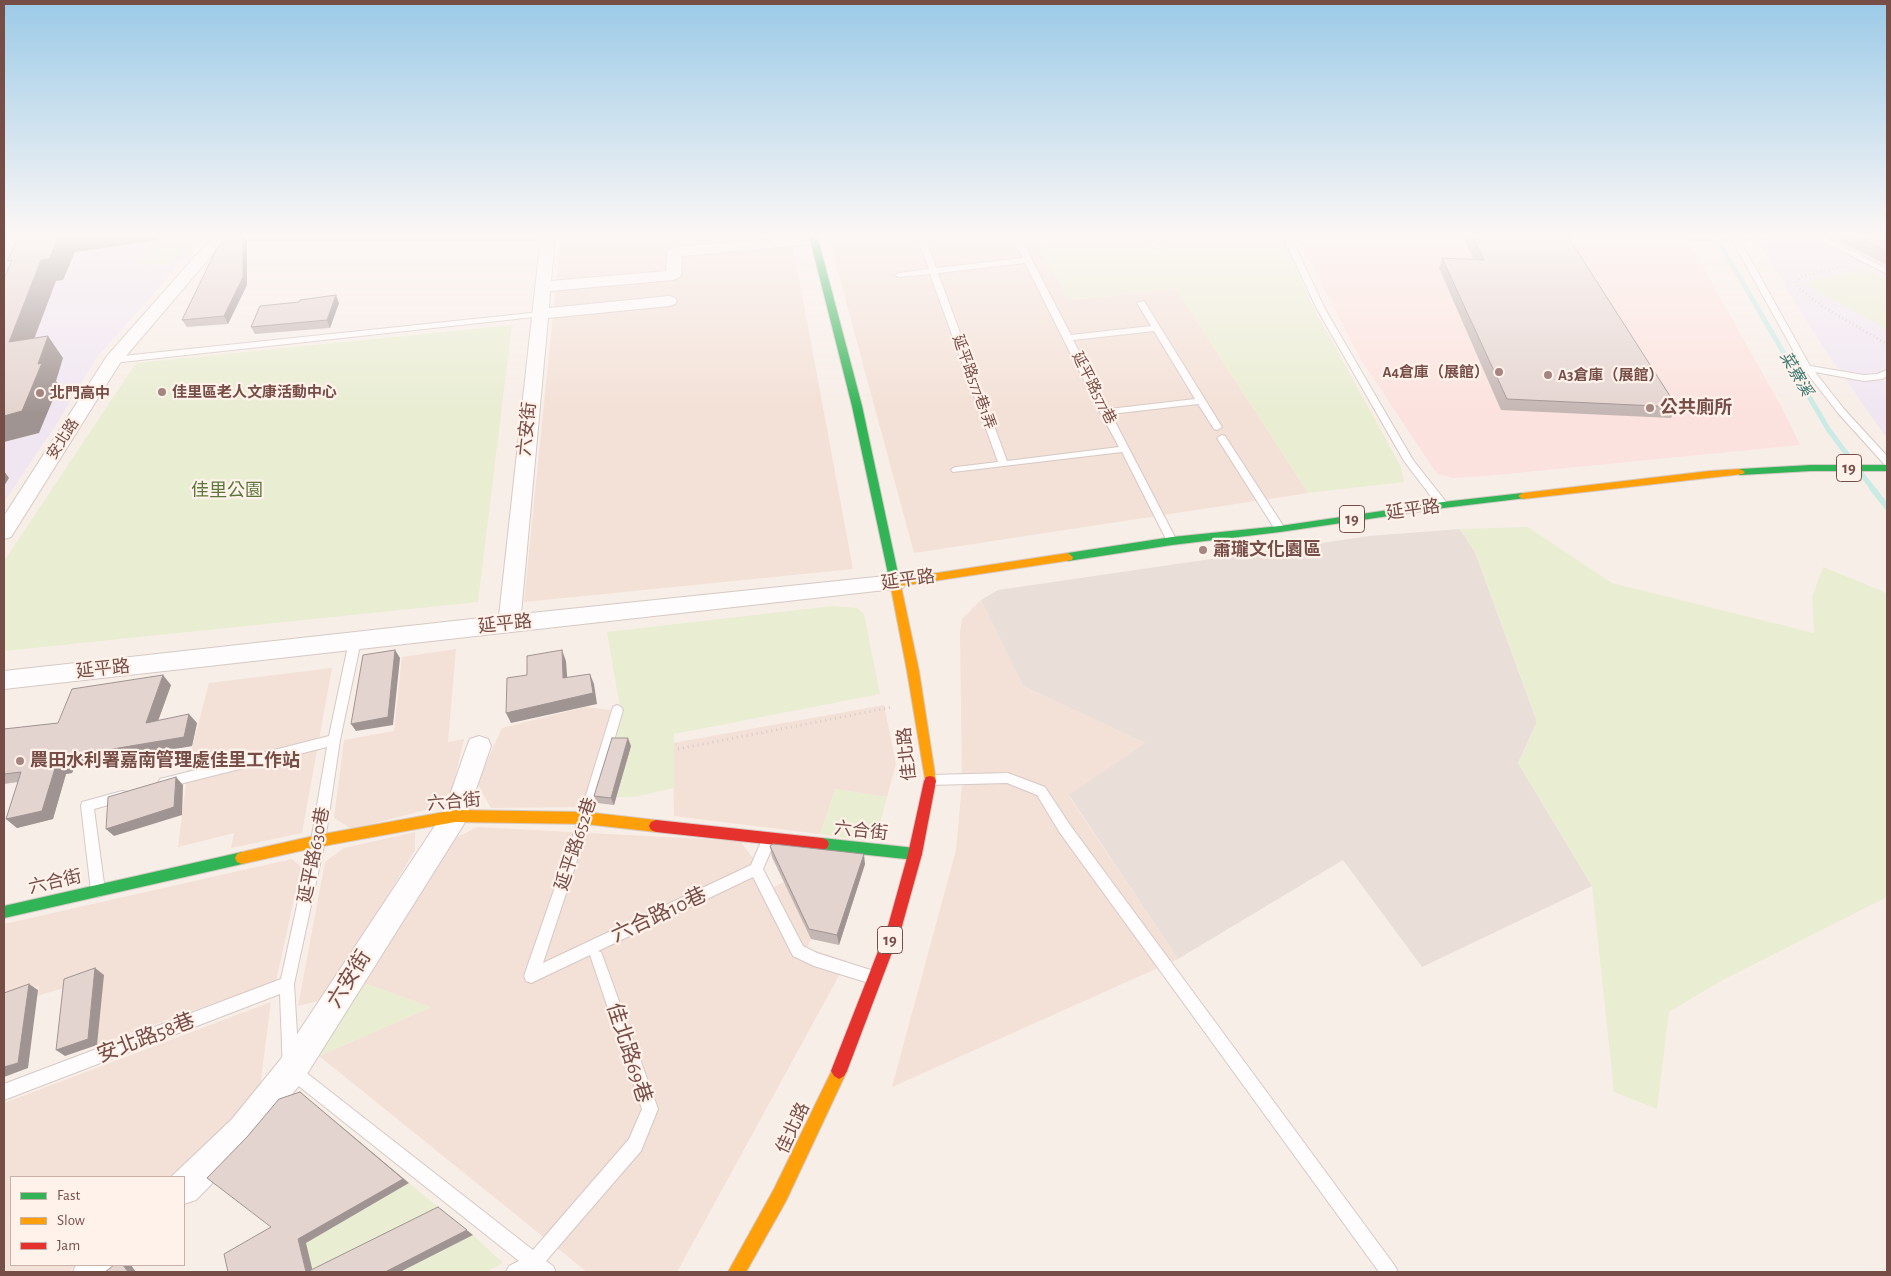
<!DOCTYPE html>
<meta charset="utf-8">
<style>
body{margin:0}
#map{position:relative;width:1891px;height:1276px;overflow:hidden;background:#f8eee8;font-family:"Alegreya Sans",sans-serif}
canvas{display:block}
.frame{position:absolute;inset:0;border:5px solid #774d47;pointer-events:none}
.legend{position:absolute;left:10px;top:1176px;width:175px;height:90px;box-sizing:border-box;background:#fff2ea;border:1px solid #c9b0a9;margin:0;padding:6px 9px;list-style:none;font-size:15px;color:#774d47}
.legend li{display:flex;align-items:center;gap:10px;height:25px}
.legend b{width:25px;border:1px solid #c9b0a9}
</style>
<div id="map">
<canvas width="1891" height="1276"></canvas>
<div class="frame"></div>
<ul class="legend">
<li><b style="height:6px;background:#30b455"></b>Fast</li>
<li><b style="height:6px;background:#ff9f0a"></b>Slow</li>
<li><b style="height:6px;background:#e5322d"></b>Jam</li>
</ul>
</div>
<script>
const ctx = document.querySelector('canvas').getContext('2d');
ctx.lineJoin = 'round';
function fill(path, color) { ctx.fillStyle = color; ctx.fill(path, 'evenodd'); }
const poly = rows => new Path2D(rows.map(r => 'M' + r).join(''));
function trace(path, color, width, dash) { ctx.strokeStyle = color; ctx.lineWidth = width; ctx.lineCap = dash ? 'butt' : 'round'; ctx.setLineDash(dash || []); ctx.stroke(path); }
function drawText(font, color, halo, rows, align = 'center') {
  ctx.font = font + ' "Alegreya Sans","Noto Sans TC",sans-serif'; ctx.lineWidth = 4.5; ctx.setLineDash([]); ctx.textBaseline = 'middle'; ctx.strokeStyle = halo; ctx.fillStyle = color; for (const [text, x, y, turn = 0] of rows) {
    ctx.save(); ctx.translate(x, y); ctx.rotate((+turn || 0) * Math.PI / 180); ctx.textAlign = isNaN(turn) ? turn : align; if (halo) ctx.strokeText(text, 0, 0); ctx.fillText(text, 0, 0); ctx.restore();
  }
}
const residential = poly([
 [561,235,791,235,853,569,524,602],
 [828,235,1033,235,1069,300,1176,289,1308,493,914,553],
 [981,600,1023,686,1145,743,1069,796,1178,959,892,1087,956,850,962,784,960,633,962,619],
 [456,649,448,742,464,739,452,790,433,808,352,829,334,818,344,740,394,731,402,657],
 [332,668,302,833,231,848,234,833,178,847,189,760,209,683],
 [884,705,896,764,887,797,835,789,820,834,674,816,673,743],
 [585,707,611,710,582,807,491,808,477,783,502,728],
 [477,827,740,841,758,865,768,890,784,882,811,939,807,948,847,961,677,1272,587,1272,319,1056,431,1007,361,982,456,838],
 [415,832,415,850,326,999,298,1006,325,862,344,848],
 [292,859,301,867,276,981,97,1045,74,985,37,996,39,986,4,996,4,924],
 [271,1002,260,1087,212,1144,175,1177,11,1177,11,1265,77,1265,69,1272,4,1272,4,1103]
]);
const commercial = poly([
 [1296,235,1685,235,1781,406,1800,445,1487,476,1453,478,1437,474,1361,360]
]);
const industrial = poly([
 [1460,529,1475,552,1537,722,1518,763,1592,886,1422,967,1343,860,1178,959,1069,795,1145,743,1023,686,981,600,998,590,1369,536]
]);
const education = poly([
 [4,235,206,235,97,357,54,428,4,502],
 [1780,235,1887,235,1887,439,1821,344,1756,239]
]);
const green = poly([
 [166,235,194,235,193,238,168,241,190,242,170,265,139,264,161,242,164,242],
 [1033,235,1281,235,1315,310,1401,467,1404,482,1308,493,1176,289,1069,300],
 [1866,268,1887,279,1887,330,1804,283],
 [512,325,478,602,4,651,4,561,136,363],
 [1528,527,1612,583,1814,633,1812,597,1823,567,1880,590,1887,594,1887,897,1719,982,1669,1012,1657,1109,1614,1092,1592,886,1518,763,1537,722,1475,552,1460,529],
 [833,606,857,608,864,614,880,694,674,734,674,788,634,797,617,797,631,746,613,745,621,714,607,632],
 [835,789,887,797,879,827,864,841,820,834],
 [361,982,431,1007,319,1056],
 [409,1183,444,1212,313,1272,306,1243],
 [473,1235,503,1263,486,1272,400,1272]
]);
const streamFar1 = poly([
 [1715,235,1828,429,1873,489]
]);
const stream = poly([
 [1872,488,1887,507]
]);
const pathFar1 = poly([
 [1845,266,1802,276,1796,283,1800,289,1825,308,1887,344]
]);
const path = poly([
 [678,749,893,707]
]);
const lane = poly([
 [916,235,924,235,936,268,1023,258,1011,235,1019,235,1071,335,1151,326,1137,303,1144,301,1222,427,1217,430,1214,429,1198,404,1111,414,1177,541,1176,543,1172,545,1167,541,1122,452,953,472,951,470,953,468,956,467,998,462,930,274,899,277,895,275,899,273,929,269,916,235],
 [1025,263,1100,412,1119,447,1007,461,938,273,1025,263],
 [1154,331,1195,399,1109,409,1073,340,1154,331],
 [1145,235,1153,235,1161,246,1160,248,1154,248,1145,235],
 [1282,235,1290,235,1325,309,1413,460,1447,503,1448,505,1447,507,1439,507,1404,461,1317,309,1282,235],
 [1729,235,1737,235,1810,366,1864,375,1877,374,1887,370,1887,376,1882,379,1864,381,1815,372,1844,409,1887,456,1887,465,1884,464,1838,413,1803,368,1729,235],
 [1811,235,1820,235,1887,269,1887,274,1811,235],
 [540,312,544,314,543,316,113,363,109,360,113,357,540,312],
 [1222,435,1225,436,1284,527,1285,529,1284,531,1276,531,1217,438,1222,435],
 [355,637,361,641,340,740,325,841,294,984,299,1067,533,1250,629,1139,642,1109,590,955,531,983,526,981,524,976,579,818,613,707,617,705,621,707,623,710,591,818,543,963,751,865,764,835,769,833,774,835,776,839,763,869,803,946,817,953,877,972,879,977,877,982,872,984,814,966,793,956,753,877,598,951,601,952,603,957,658,1109,641,1151,546,1261,553,1266,556,1272,506,1272,509,1266,519,1261,286,1076,283,1071,280,994,4,1100,4,1084,281,979,311,841,327,747,164,788,160,787,158,783,160,779,164,778,329,736,349,641,355,637],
 [1008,773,1045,787,1070,825,1395,1266,1398,1272,1379,1272,1060,833,1037,795,1007,783,930,785,926,784,924,780,926,776,930,775,1008,773],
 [122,791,127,792,128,796,127,800,94,809,105,891,103,895,98,897,93,895,91,891,81,806,82,802,122,791]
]);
const street = poly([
 [214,235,229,235,120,363,11,537,4,539,4,516,107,356,214,235],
 [541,235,555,235,551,281,666,271,667,252,670,249,675,247,814,236,819,237,821,240,819,243,814,244,682,256,681,275,678,278,673,280,550,291,549,308,669,296,675,298,677,301,675,304,669,306,548,318,521,614,895,575,903,578,906,583,903,588,4,689,4,671,499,616,541,235],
 [479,736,488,739,491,746,464,824,302,1082,254,1141,196,1200,184,1204,184,1177,172,1176,232,1119,280,1060,444,812,467,746,470,739,479,736],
 [76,1265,115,1265,112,1272,73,1272,76,1265]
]);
const fast = poly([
 [809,235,817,235,862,406,900,583,895,587,890,583,852,406,809,235],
 [1811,465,1887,465,1887,471,1811,471,1740,475,1735,472,1740,469,1811,465],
 [1523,493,1526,494,1528,496,1526,498,1443,508,1280,532,1172,545,1068,561,1063,557,1068,553,1172,537,1280,526,1443,502,1523,493],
 [822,838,915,848,920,850,922,854,920,858,915,860,822,850,817,848,815,844,817,840,822,838],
 [242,852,247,854,249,858,247,862,242,864,4,918,4,906,242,852]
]);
const slow = poly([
 [1740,469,1745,472,1743,474,1523,499,1518,496,1523,493,1709,471,1740,469],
 [1068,553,1073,557,1072,560,901,586,919,671,936,781,934,785,930,786,926,785,907,671,890,583,891,580,1068,553],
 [455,810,585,812,656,820,661,822,663,826,661,830,656,832,585,824,455,822,318,847,242,864,237,862,235,858,237,854,242,852,318,835,455,810],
 [839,1063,844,1066,847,1071,786,1201,746,1272,728,1272,774,1189,834,1066,839,1063]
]);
const jam = poly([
 [930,776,934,777,936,781,922,854,902,926,847,1071,844,1076,839,1079,834,1076,831,1071,888,926,908,854,924,781,926,777,930,776],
 [656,820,822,838,827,840,829,844,827,848,822,850,656,832,651,830,649,826,651,822,656,820]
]);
const wall = poly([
 [1462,235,1567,235,1677,407,1671,418,1501,410,1439,268,1442,258,1474,260],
 [1827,235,1887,235,1887,265],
 [247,242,247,285,228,324,187,327,182,320],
 [339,303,330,328,255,334,251,327],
 [171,685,158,721,197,723,192,746,75,766,72,773,66,774,53,819,17,828,6,819,18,782,4,784,4,729,58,723],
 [631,746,614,805,597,803,594,796],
 [770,846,865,864,839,945,811,939,772,857]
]);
const shadedWall = poly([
 [60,235,159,235,158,240,75,252,63,280,56,281,25,363,9,342,41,260],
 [243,235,247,242,247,285,228,324,224,316],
 [336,295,339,303,330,328,327,320],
 [48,336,63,358,56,381,59,385,39,433,4,442,4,416,38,364],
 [4,471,9,478,4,486],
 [395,650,400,658,393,725,356,731,351,724],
 [562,650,566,661,568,688,563,678],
 [590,674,594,684,597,704,511,723,506,713],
 [163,675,171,685,154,732,146,723],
 [189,714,197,723,192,746,75,766,72,773,66,774,53,819,17,828,6,819,56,765,65,757],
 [628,738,631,746,614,805,611,798],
 [176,777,183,785,182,815,114,836,106,829],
 [864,854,865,864,839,945,837,935],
 [95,968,104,975,97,1045,65,1056,56,1050],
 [29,984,38,990,28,1068,4,1077,4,1067],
 [300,1092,409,1183,306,1243,313,1272,306,1272,298,1239],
 [438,1207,473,1235,400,1272,385,1272],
 [123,1265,131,1265,136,1272,128,1272]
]);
const building = poly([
 [20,235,60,235,49,259,41,260,9,342,48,336,38,364,42,363,22,411,4,416,4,279,12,260,7,261,20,235],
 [243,235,243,277,224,316,182,320,217,248,227,236,243,235],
 [1471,235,1567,235,1677,407,1507,399,1442,258,1484,260,1471,235],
 [1855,235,1887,235,1887,251,1855,235],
 [336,295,327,320,251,327,260,306,299,302,300,300,336,295],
 [395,650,388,717,351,724,363,655,395,650],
 [562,650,563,678,590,674,593,693,506,713,507,678,527,675,527,656,562,650],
 [163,675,146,723,189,714,184,737,65,757,62,764,56,765,42,811,6,819,21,772,4,774,4,729,58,723,72,689,163,675],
 [612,738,628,738,611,798,594,796,612,738],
 [176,777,174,807,106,829,108,797,176,777],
 [773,844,864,854,837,935,809,929,770,846,773,844],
 [95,968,88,1039,56,1050,64,979,95,968],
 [29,984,18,1063,4,1067,4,993,29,984],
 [300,1092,403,1179,298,1239,306,1272,228,1272,224,1254,271,1227,207,1178,247,1137,279,1099,300,1092],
 [438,1207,467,1230,385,1272,307,1272,438,1207],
 [114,1265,123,1265,128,1272,105,1272,114,1265]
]);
const markers = [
 [1499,372,5,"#a4857f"],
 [1548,375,5,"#a4857f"],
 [162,392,5,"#a4857f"],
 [40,393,5,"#a4857f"],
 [1650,408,5,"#a4857f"],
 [1203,550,5,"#a4857f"],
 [20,761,5,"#a4857f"]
];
const farPoinames = [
 ["A4倉庫（展館）",1489,372,"right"],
 ["A3倉庫（展館）",1558,375],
 ["佳里區老人文康活動中心",172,392],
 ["北門高中",50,393]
];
const farStreetnames = [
 ["延平路577巷1弄",974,382,70],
 ["延平路577巷",1094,388,63],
 ["安北路",63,439,-57]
];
const farWaternames = [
 ["菜寮溪",1796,374,60]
];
const shields = [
 [1849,468,25],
 [1352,519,25],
 [890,940,25]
];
const shieldNames = [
 ["19",1849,468],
 ["19",1352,519],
 ["19",890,940]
];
const poiNames = [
 ["公共廁所",1660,408],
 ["蕭瓏文化園區",1213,550],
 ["農田水利署嘉南管理處佳里工作站",30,761]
];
const streetNames = [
 ["六安街",527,429,-84],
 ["延平路",1413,510,-8],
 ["延平路",908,580,-8],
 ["延平路",505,624,-6],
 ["延平路",103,669,-6],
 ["佳北路",907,754,-96],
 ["六合街",454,802,-5],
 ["六合街",861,831,6],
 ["延平路652巷",576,844,-72],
 ["延平路630巷",314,855,-79],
 ["六合街",55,882,-13],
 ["佳北路",793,1128,-65]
];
const parkNames = [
 ["佳里公園",227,491]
];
const nearStreetnames = [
 ["六合路10巷",659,915,-25],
 ["六安街",349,979,-58],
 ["安北路58巷",146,1038,-21],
 ["佳北路69巷",629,1053,72]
];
fill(residential, '#f3e0d6');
fill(commercial, '#fce2de');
fill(industrial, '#eaded9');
fill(education, '#f0e6f2');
fill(green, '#e9edd2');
trace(streamFar1, '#c9eae5', 5);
trace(stream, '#c9eae5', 6);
trace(lane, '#d6c9c5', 2);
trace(street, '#d6c9c5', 2);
trace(fast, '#d6c9c5', 2);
trace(slow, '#d6c9c5', 2);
trace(jam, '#d6c9c5', 2);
trace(pathFar1, '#d8ccc9', 2.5, [1, 3]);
trace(path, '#d8ccc9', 3, [1, 4]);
fill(lane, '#fefcfc');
fill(street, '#fefcfc');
fill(fast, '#30b455');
fill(slow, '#ff9f0a');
fill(jam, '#e5322d');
fill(wall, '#c4b6b3');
fill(shadedWall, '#a09492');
fill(building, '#e4d4d0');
trace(building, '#a09492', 1);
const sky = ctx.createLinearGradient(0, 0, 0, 413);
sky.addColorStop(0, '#9bcae7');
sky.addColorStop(0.57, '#fcf7f5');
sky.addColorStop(1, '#fcf7f500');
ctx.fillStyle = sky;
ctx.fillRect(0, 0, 1891, 413);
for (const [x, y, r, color] of markers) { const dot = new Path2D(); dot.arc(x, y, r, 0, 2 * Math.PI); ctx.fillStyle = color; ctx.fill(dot); trace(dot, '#fff2ea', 2); }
drawText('bold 15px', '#774d47', '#fff2ea', farPoinames, 'left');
drawText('15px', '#774d47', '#fff2ea', farStreetnames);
drawText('italic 16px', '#377672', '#fff2ea', farWaternames);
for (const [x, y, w] of shields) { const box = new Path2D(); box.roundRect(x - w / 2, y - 13.5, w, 27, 4); ctx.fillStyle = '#fff2ea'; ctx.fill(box); trace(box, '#774d47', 1); }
drawText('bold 16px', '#774d47', null, shieldNames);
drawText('bold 18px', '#774d47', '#fff2ea', poiNames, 'left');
drawText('18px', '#774d47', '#fff2ea', streetNames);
drawText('18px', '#5b783c', '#fff2ea', parkNames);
drawText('21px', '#774d47', '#fff2ea', nearStreetnames);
</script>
